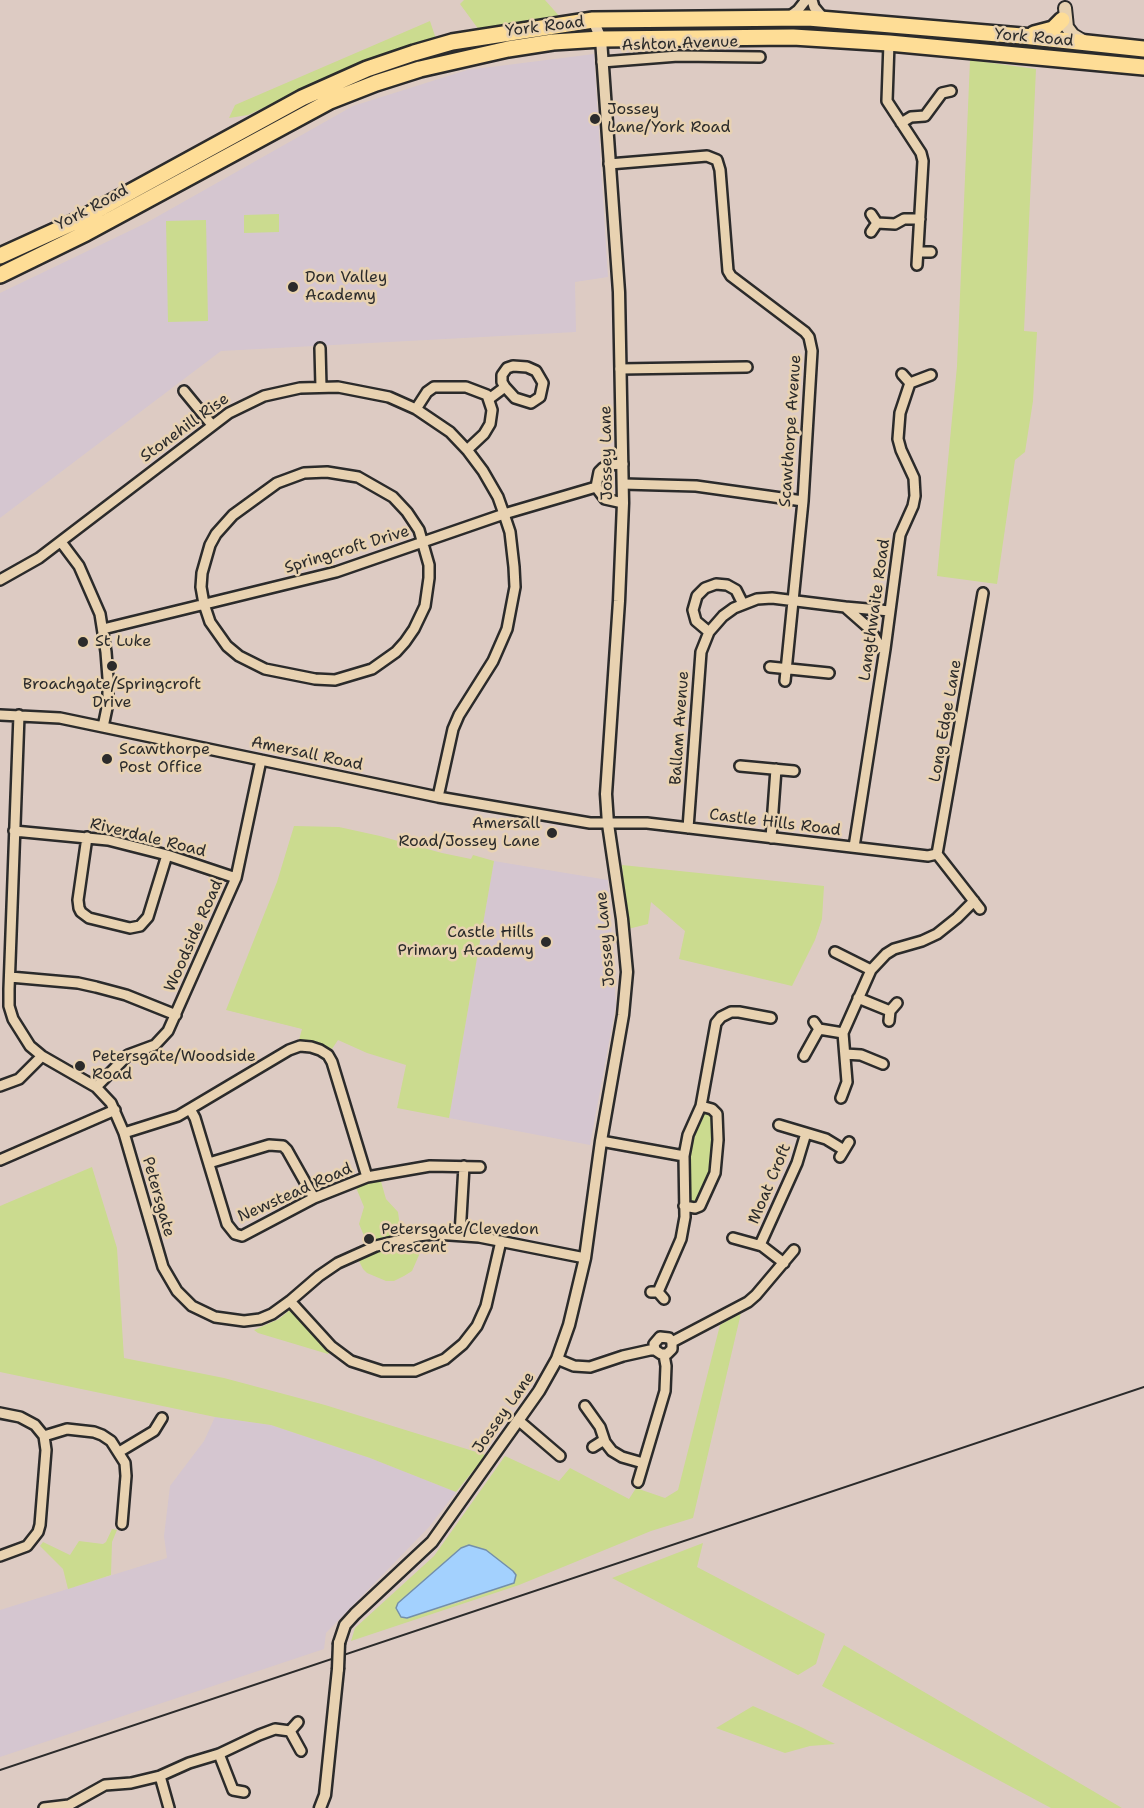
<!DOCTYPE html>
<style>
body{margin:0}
canvas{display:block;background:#ddcbc3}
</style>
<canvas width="1144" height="1808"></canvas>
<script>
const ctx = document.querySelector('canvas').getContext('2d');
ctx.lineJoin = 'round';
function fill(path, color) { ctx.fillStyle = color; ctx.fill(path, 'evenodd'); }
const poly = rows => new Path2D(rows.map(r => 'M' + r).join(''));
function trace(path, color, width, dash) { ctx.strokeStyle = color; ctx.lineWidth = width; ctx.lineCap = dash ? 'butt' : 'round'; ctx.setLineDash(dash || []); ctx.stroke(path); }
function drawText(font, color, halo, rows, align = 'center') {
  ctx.font = font + ' "Shantell Sans",sans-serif'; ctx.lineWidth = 5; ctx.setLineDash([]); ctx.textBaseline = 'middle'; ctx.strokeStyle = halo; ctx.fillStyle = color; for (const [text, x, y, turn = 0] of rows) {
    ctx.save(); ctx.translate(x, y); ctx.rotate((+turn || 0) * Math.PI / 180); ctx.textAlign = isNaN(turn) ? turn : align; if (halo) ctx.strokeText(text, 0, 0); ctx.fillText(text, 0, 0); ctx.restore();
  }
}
const built = poly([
 [594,54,608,277,575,282,576,332,221,351,0,518,0,293,146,223,353,106,467,70],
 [494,861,608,880,616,1005,590,1145,449,1118],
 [215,1417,271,1425,370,1458,456,1492,429,1527,326,1633,324,1649,0,1757,0,1610,167,1558,164,1536,170,1486,204,1441]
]);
const green = poly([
 [464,0,545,0,561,18,479,30,460,4],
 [430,21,436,39,341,71,248,115,229,118,235,105],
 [970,60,1036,69,1024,331,1037,332,1033,401,1025,452,1015,460,997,584,937,576,957,366],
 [279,214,279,232,244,233,244,215],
 [206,220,208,321,168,322,166,221],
 [294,826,339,827,380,836,442,853,471,859,473,855,494,861,449,1118,397,1108,406,1065,367,1053,338,1040,332,1049,318,1042,299,1040,302,1029,226,1010,277,882],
 [622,865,824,886,822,919,815,940,792,986,679,959,685,931,651,902,648,924,628,929],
 [705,1111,712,1112,716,1138,711,1176,697,1204,689,1200,687,1174,689,1155,702,1113],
 [92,1167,117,1248,124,1358,224,1378,325,1405,486,1455,456,1492,370,1458,271,1425,215,1417,0,1372,0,1206],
 [380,1178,386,1199,398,1212,401,1234,368,1245,359,1224,364,1207,355,1185],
 [419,1240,419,1255,416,1262,412,1271,404,1276,394,1281,386,1281,367,1273,363,1269,359,1261,386,1246],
 [291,1309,330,1352,328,1354,258,1333,254,1330,279,1319],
 [741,1313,693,1518,651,1531,519,1585,351,1641,355,1628,434,1556,505,1456,559,1481,570,1468,629,1499,636,1488,665,1498,678,1490,720,1325],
 [470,1545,486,1550,513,1571,516,1575,514,1583,463,1601,407,1618,401,1617,461,1548],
 [112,1529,117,1530,112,1542,111,1575,68,1589,63,1569,40,1546,43,1542,70,1555,79,1541,103,1544,106,1542],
 [703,1543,697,1567,825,1634,816,1664,798,1675,612,1578],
 [844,1645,1122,1808,1051,1808,822,1686],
 [753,1706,801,1727,835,1744,810,1746,785,1753,716,1728]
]);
const water = poly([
 [469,1545,486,1550,513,1571,516,1575,514,1583,407,1618,401,1617,396,1608,398,1603,461,1548,469,1545]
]);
const minor = poly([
 [812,0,814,7,824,19],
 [790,16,798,10,806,0],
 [889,43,887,101,921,153,923,161,917,265],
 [602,62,678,56,760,57],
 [901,123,911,117,925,116,942,93,951,91],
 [609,164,707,156,717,160,720,170,728,271,731,276,805,332,809,337,812,351,803,501,785,681],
 [877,223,895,224,904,219,920,219],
 [871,232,877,223,871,214],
 [918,252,931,252],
 [320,348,321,387],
 [620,369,747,367],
 [902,374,910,383,931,375],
 [184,391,212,425],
 [489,399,505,387,502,382,502,375,507,368,513,366,527,367,536,371,543,383,540,397,531,403,515,398,505,387],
 [416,409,427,392,434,387,466,387,487,395,492,410,490,424,484,434,467,450],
 [623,464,608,465,603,468,599,472,596,487,605,499,623,503],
 [327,472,358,477,393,497,407,512,419,530,429,565,429,578,425,606,414,629,405,642,396,652,372,669,335,680,315,679,265,669,239,656,227,646,210,622,204,604,201,587,202,573,210,545,216,534,233,515,277,483,304,473,327,472],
 [623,484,696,486,803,501],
 [61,542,79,566,100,614,106,652,108,678,108,703,103,727],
 [0,580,39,558,229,413,264,396,300,388,338,387,389,397,416,409,450,432,468,451,483,471,498,497,504,514,510,532,514,567,515,587,507,629,493,661,459,715,453,729,438,797],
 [845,607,890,611],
 [103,629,336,572,504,514,596,487],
 [709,632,696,621,693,610,697,596,705,588,716,584,727,585,736,590,743,604],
 [770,667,829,673],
 [0,715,60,718,438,797,590,823,647,823,928,856,937,854],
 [19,715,9,989,9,1006,13,1019,30,1046,42,1056,96,1087,111,1103,124,1133,163,1267,177,1291,192,1306,215,1317,244,1321,260,1319,272,1314,290,1301,319,1276,338,1263,376,1246,418,1236,435,1234,479,1237,585,1258],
 [740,766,794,771],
 [688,828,701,652,709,632,723,616,734,608,757,599,772,598,845,607,870,629,881,648,885,649],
 [14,831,108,840,167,855,236,878],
 [87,837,78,900,79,908,81,912,89,918,130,928,140,926,148,917,167,855],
 [771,838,776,769],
 [854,847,885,649,900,535,913,506,915,496,914,478,901,450,898,439,900,413,910,383],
 [937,854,983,593],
 [937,854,980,909],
 [835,952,871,970],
 [10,977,78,983,96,987,126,995,176,1015],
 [858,998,890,1011],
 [889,1021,890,1011,897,1003],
 [819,1029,843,1033],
 [845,1054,861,1055,883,1064],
 [804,1056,819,1029,814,1022],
 [0,1086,19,1079,42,1056],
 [96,1087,128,1055,155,1045,168,1031,236,878,261,760],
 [841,1098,847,1082,843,1033,871,970,886,954,894,949,922,941,937,934,957,918,974,901],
 [190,1109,195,1118,227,1224,235,1234,242,1236,314,1198,367,1177,430,1166,480,1167],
 [779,1125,826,1139,844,1150],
 [124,1133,178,1116,289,1050,300,1046,311,1047,320,1050,328,1055,332,1062,367,1177],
 [601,1141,684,1156],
 [840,1157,849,1142],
 [0,1160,115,1110],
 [209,1163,269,1145,283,1146,287,1150,314,1198],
 [684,1206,695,1208,700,1206,715,1173,718,1140,717,1114,712,1109,701,1106],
 [460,1235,464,1166],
 [733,1238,762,1246,784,1263],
 [760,1245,797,1163,806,1133],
 [651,1292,658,1292,664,1299],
 [658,1292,681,1239,685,1217,684,1156,688,1135,701,1106,716,1023,721,1017,731,1012,739,1012,771,1018],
 [290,1301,331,1346,351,1361,382,1371,415,1371,445,1359,463,1344,477,1326,486,1306,501,1241],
 [672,1342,748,1302,756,1295,794,1250],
 [557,1359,574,1366,590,1367,623,1356,650,1350,655,1350,661,1354,667,1354,672,1349,672,1342,669,1338,660,1337,654,1344,655,1350],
 [585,1406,600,1427,605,1442,612,1451,622,1457,643,1463],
 [0,1413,20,1417,35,1425,44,1436,46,1450,40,1525,38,1532,27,1546,0,1556],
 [518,1420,560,1456],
 [44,1436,67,1429,94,1432,102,1435,111,1441,125,1463,126,1476,122,1524],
 [593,1447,604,1440],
 [119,1452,154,1431,162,1418],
 [638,1482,665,1391,666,1366,664,1355],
 [290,1731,301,1751],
 [219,1754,233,1790,244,1792],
 [160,1776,169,1808],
 [44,1808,69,1805,105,1785,131,1783,160,1776,189,1763,219,1754,259,1735,275,1729,290,1731,298,1722]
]);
const tertiary = poly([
 [339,1643,345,1625,355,1614,432,1542,539,1391,557,1359,569,1325,585,1258,601,1141,623,1015,627,972,622,919,608,824,606,794,619,601,623,503,619,292,601,39,593,20],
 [320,1808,325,1795,338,1669]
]);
const secondary = poly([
 [1065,8,1067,27,1073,35,1083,41]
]);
const trunk = poly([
 [1034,34,1053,29,1062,20],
 [0,256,79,220,302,98,367,69,414,53,452,42,593,20,808,18,1022,36,1144,49],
 [0,275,86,233,330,101,376,83,420,69,508,49,553,42,601,39,793,37,889,43,1144,67]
]);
const rail = poly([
 [0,1770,1144,1387]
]);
const tertiaryBridge = poly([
 [338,1669,339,1643]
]);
const markers = [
 [595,119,6,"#2b2b2b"],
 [293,287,6,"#2b2b2b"],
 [83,642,6,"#2b2b2b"],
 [112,666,6,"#2b2b2b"],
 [107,759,6,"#2b2b2b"],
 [552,833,6,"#2b2b2b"],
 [546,942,6,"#2b2b2b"],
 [80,1066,6,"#2b2b2b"],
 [369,1239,6,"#2b2b2b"]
];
const streetNames = [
 ["York Road",545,27,-7],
 ["York Road",1034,38,5],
 ["Ashton Avenue",680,44,-2],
 ["York Road",92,208,-28],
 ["Stonehill Rise",185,428,-36],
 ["Scawthorpe Avenue",791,431,-86],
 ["Jossey Lane",607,453,-91],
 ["Springcroft Drive",347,550,-17],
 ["Langthwaite Road",875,610,-82],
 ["Long Edge Lane",946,721,-80],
 ["Ballam Avenue",680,728,-86],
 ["Amersall Road",307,754,12],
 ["Castle Hills Road",775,823,7],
 ["Riverdale Road",148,838,14],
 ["Woodside Road",194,936,-66],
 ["Jossey Lane",606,939,-95],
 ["Moat Croft",770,1184,-67],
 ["Newstead Road",295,1193,-24],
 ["Petersgate",158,1197,74],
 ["Jossey Lane",504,1413,-55]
];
const poiNames = [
 ["Jossey",607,110],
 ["Lane/York Road",607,128],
 ["Don Valley",305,278],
 ["Academy",305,296],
 ["St Luke",95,642],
 ["Broachgate/Springcroft",112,685,"center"],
 ["Drive",112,703,"center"],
 ["Scawthorpe",119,750],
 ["Post Office",119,768],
 ["Amersall",540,824,"right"],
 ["Road/Jossey Lane",540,842,"right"],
 ["Castle Hills",534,933,"right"],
 ["Primary Academy",534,951,"right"],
 ["Petersgate/Woodside",92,1057],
 ["Road",92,1075],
 ["Petersgate/Clevedon",381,1230],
 ["Crescent",381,1248]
];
fill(built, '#d5c6d0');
fill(green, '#cbdb8f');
fill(water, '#a3d1fe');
trace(water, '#738faa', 1.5);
trace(minor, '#2b2b2b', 14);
trace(tertiary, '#2b2b2b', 15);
trace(secondary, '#2b2b2b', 16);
trace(trunk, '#2b2b2b', 20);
trace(minor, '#e8d2b1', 9);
trace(tertiary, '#e8d2b1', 10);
trace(secondary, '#e8d2b1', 12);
trace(trunk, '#fedd96', 15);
trace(rail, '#2b2b2b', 2);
trace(tertiaryBridge, '#2b2b2b', 15, []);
trace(tertiaryBridge, '#e8d2b1', 10);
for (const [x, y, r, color] of markers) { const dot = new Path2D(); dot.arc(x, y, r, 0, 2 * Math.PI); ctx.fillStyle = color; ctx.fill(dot); trace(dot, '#e8d2b1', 2); }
drawText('16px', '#2b2b2b', '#e8d2b1', streetNames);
drawText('16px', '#2b2b2b', '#e8d2b1', poiNames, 'left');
</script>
